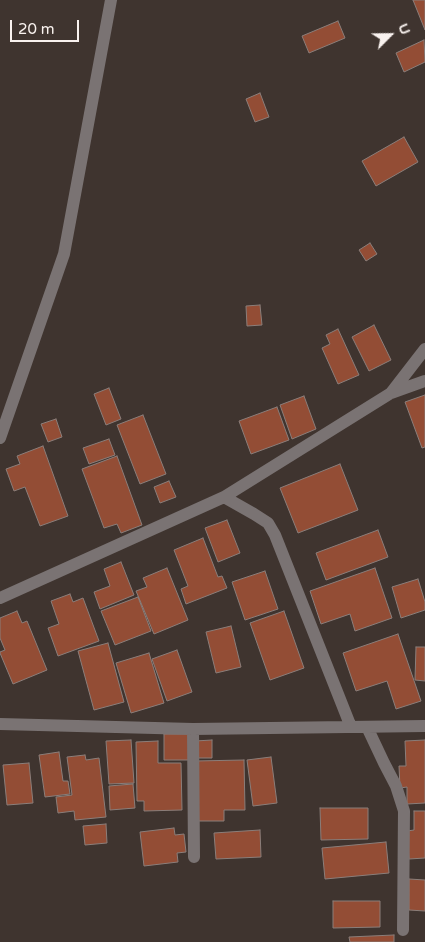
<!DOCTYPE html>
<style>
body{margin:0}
#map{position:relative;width:425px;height:942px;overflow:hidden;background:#3f342f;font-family:"Varela Round",sans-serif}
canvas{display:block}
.north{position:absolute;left:365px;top:10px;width:50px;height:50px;-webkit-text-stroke:4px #3f342f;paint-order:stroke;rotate:67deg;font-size:14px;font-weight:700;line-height:20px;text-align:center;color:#f9f2ef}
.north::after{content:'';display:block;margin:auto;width:18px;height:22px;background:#f9f2ef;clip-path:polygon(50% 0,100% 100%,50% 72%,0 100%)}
.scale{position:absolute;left:10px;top:20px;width:69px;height:22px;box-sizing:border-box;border:2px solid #f9f2ef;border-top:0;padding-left:6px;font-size:15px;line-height:18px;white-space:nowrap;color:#f9f2ef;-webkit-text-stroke:4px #3f342f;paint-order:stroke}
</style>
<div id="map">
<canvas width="425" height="942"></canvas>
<div class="north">U</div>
<div class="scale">20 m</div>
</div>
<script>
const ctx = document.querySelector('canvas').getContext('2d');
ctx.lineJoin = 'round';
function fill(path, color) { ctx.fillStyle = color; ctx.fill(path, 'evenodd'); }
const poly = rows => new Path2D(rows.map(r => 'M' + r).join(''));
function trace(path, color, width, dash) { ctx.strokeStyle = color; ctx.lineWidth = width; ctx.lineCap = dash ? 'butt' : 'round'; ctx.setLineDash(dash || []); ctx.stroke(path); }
const building = poly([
 [413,0,425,0,425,30,413,0],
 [338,21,345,38,309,53,302,36,338,21],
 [424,40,425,62,404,72,396,53,424,40],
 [260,93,269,117,255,122,246,99,260,93],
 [404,137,418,162,376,186,362,161,404,137],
 [370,243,377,254,366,261,359,250,370,243],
 [260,305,262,325,247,326,246,306,260,305],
 [374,325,391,360,369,371,352,337,374,325],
 [338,329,359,375,338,384,322,348,330,344,326,335,338,329],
 [109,388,121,419,106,425,94,394,109,388],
 [425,395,425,447,422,448,405,402,425,395],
 [304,396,316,429,292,439,280,405,304,396],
 [277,407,289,440,251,454,239,421,277,407],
 [143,415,166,474,140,484,117,425,143,415],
 [56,419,62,437,48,442,41,424,56,419],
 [109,439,115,455,89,464,83,448,109,439],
 [43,446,68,516,40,526,25,487,14,491,6,469,20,464,17,456,43,446],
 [117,456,142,525,121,533,117,524,104,528,82,469,117,456],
 [340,464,358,510,298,533,280,488,340,464],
 [169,481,176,497,160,503,154,487,169,481],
 [227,520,240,553,218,562,205,528,227,520],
 [378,530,388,557,326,580,316,553,378,530],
 [203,538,218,577,222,576,227,588,186,604,181,589,188,586,174,550,203,538],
 [121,562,134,595,100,609,94,592,110,586,104,569,121,562],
 [167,568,188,620,154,634,136,591,147,587,143,578,167,568],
 [375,568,392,618,355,631,350,614,321,624,310,591,375,568],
 [265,571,278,609,245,620,232,582,265,571],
 [418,579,425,602,425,610,401,618,392,587,418,579],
 [70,594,73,602,83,598,99,641,58,656,48,628,59,624,51,601,70,594],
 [138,597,151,631,115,645,101,611,138,597],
 [17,611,22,623,27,621,47,670,13,684,0,653,0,652,5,650,0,638,0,618,17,611],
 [284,611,304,668,270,680,250,623,284,611],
 [231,626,241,667,216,673,206,632,231,626],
 [398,634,421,701,396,709,387,681,356,691,343,653,398,634],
 [108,643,124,702,94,710,78,651,108,643],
 [416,647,425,647,425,681,415,680,416,647],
 [177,650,192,692,167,701,152,659,177,650],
 [149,653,164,703,131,713,116,663,149,653],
 [164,734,190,734,190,760,164,760,164,734],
 [131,740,134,783,109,784,106,741,131,740],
 [212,740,212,758,195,758,195,741,212,740],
 [425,740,425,803,407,804,407,787,400,788,399,766,406,766,405,741,425,740],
 [158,741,158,763,181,763,182,810,144,811,144,801,137,801,136,742,158,741],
 [59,752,63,781,68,781,70,794,45,797,39,755,59,752],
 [85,755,86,760,99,758,106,817,75,820,74,811,58,813,56,797,72,795,67,757,85,755],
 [271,757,277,803,253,806,247,760,271,757],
 [244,760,245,810,224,810,224,821,196,821,195,761,244,760],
 [29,763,33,803,7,805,3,765,29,763],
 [133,784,135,808,110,810,109,786,133,784],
 [320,808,368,808,368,839,321,840,320,808],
 [414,811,425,811,425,858,409,859,407,831,414,830,414,811],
 [106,824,107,843,85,845,83,826,106,824],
 [174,828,175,835,184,834,186,852,177,853,178,862,144,866,140,832,174,828],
 [260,830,261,857,216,859,214,833,260,830],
 [386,842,389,873,325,879,322,848,386,842],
 [409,879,425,880,425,911,409,910,409,879],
 [333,901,380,901,380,927,333,928,333,901],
 [394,935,394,942,350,942,349,937,394,935]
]);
const minor = poly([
 [391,393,425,381],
 [0,438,64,254,111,0],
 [224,497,254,514,268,523,275,535,351,727],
 [0,598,224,497,391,393,425,349],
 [0,724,193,729,425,726],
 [367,727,384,763,396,786,404,811,403,930],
 [193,729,194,857]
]);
fill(building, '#934d35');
trace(building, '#8b7e7a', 1);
trace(minor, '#7a7373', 12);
</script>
